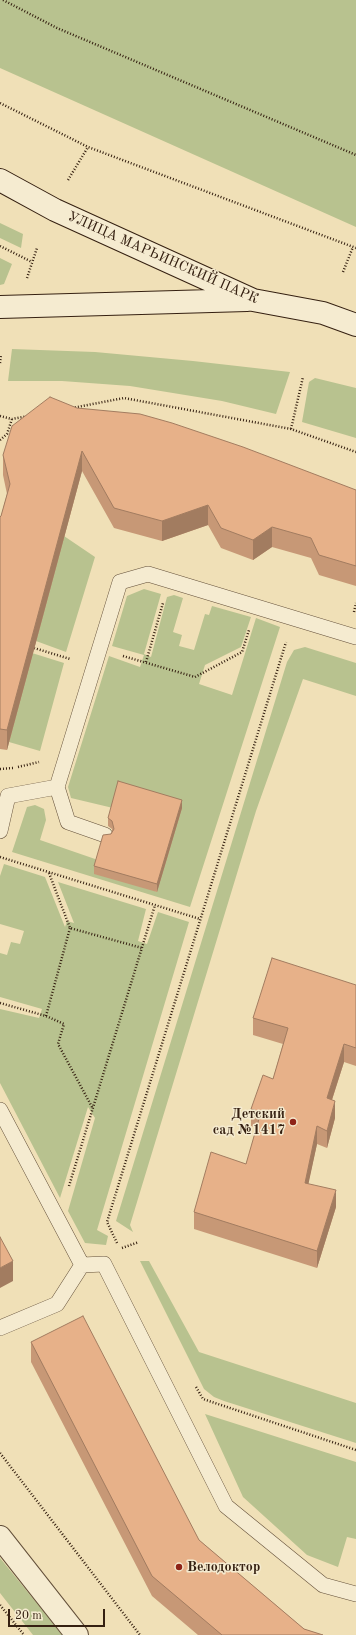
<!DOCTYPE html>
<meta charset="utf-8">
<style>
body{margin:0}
#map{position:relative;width:356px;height:1635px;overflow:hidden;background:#f0e0b7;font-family:"Old Standard TT",serif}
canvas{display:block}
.scale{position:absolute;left:8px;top:1609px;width:97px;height:18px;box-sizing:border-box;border:2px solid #352011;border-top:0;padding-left:5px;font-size:12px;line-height:14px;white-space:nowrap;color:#352011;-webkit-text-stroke:3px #f5ebd0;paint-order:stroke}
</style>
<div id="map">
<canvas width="356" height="1635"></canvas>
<div class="scale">20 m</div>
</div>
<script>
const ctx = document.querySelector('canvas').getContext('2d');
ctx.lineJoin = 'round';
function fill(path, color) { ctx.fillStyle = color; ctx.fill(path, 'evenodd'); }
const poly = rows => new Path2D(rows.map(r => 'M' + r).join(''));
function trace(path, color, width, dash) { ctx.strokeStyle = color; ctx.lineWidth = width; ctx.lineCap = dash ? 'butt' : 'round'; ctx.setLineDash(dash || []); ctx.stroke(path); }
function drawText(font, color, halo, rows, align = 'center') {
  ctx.font = font + ' "Old Standard TT",serif'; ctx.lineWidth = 3; ctx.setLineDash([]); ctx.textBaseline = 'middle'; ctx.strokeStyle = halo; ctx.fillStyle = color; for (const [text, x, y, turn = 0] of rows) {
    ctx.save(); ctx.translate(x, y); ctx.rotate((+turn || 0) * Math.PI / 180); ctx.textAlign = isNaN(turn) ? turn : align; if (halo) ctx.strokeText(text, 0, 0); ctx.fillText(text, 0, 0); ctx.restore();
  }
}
const green = poly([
 [0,0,356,0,356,227,0,68],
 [0,223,23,234,21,248,0,238],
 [0,258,12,264,4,284,0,285],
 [12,349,95,352,193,361,290,372,276,414,222,401,130,386,62,381,8,381],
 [315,378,356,388,356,438,302,422,309,382],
 [64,536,95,557,66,652,36,641],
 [144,589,161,594,144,654,151,657,167,597,174,595,183,598,173,632,182,635,179,646,194,650,205,614,209,615,212,606,251,617,241,647,205,665,199,684,232,695,256,618,280,627,190,907,12,852,27,807,35,805,44,809,46,820,40,840,98,860,157,892,113,808,71,798,68,787,109,656,140,667,144,655,112,646,127,596],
 [305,647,356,663,356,696,303,679,256,811,130,1225,133,1232,116,1221,287,662,294,650],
 [32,653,64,663,40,751,9,742],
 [4,864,45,877,65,927,67,921,74,923,58,882,146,909,138,941,147,944,158,912,189,922,97,1230,108,1236,106,1245,85,1243,68,1211,95,1118,88,1107,60,1198,0,1083,0,1009,39,1018,42,1009,0,997,0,953,7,955,11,942,20,944,24,931,0,924,0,876],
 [140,1261,149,1261,199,1352,356,1403,356,1443,224,1401,214,1397,204,1389],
 [205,1414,356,1462,356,1539,347,1537,338,1567,307,1555,243,1497],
 [0,1558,44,1612,62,1635,33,1635,0,1593]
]);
const path = poly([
 [3,0,57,28,356,155],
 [0,103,88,147,356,248],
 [68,180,88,147],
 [0,246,32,262],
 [343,272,353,247],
 [27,278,37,248],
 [0,363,1,354],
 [72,408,124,398,291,429,356,452],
 [0,416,12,419,28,416],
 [291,429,303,377],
 [0,440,7,434,12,419],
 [354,612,356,603],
 [34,648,70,659],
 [123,656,195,677,242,652,249,630],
 [146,662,163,603],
 [18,767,39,762],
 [0,769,13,768],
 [0,857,200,919],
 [49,873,70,928,142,948],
 [0,1003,46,1016,64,1024,58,1044,92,1107],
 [46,1016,70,928],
 [69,1186,155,905],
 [117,1243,107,1222,286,642],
 [122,1248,139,1242],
 [196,1387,203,1399,356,1450],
 [0,1453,140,1635],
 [0,1605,24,1635]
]);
const lane = poly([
 [0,831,8,796,57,787],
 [105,835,68,822,57,787,120,582,148,574,356,637],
 [0,1110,82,1265,104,1264,226,1506,323,1585,356,1594],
 [0,1328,57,1304,82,1265]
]);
const street = poly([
 [0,1537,77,1635]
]);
const secondary = poly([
 [0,180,55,210,253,300,323,313,356,325],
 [0,307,247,300]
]);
const wall = poly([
 [77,408,356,490,356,586,319,575,311,558,272,547,253,560,221,548,208,525,162,541,114,528,82,471,7,750,0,749,0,517,1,516,7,494,3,475,3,455],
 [182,808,157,892,94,874,94,866,112,831,112,829,108,826,108,818],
 [356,985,356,1066,344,1062,332,1100,335,1118,327,1148,317,1144,308,1184,336,1207,317,1268,194,1229,194,1212,246,1164,257,1128,251,1126,251,1109,273,1079,283,1044,253,1035,253,1018],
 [31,1342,199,1540,304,1629,323,1635,198,1635,152,1596,31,1362]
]);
const shadedWall = poly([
 [82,451,82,471,7,750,7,730],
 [208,505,208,525,162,541,162,521],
 [272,527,272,547,253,560,253,540],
 [182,800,182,808,157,892,157,884],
 [344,1044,344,1062,327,1115,327,1098],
 [335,1101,335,1118,327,1148,327,1131],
 [317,1126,317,1144,305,1200,305,1183],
 [336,1190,336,1207,317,1268,317,1251],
 [13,1261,13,1281,0,1288,0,1268]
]);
const building = poly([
 [50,397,77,408,140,414,172,423,243,447,356,490,356,566,319,555,311,538,272,527,253,540,221,528,208,505,162,521,114,508,82,451,7,730,0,729,0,517,1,516,10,484,3,455,12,426,50,397],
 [118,781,182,800,157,884,94,866,103,835,111,834,114,829,112,821,108,818,118,781],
 [272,958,356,985,356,1048,344,1044,327,1098,335,1101,327,1131,317,1126,305,1183,336,1190,317,1251,194,1212,211,1152,246,1164,261,1112,251,1109,263,1075,273,1079,288,1028,253,1018,272,958],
 [0,1237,13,1261,0,1268,0,1237],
 [83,1316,199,1540,304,1629,323,1635,222,1635,152,1576,31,1342,83,1316]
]);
const markers = [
 [293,1122,4,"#8f2418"],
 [179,1567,4,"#8f2418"]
];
const streetNames = [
 ["УЛИЦА МАРЬИНСКИЙ ПАРК",163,258,24]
];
const poiNames = [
 ["Детский",285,1114],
 ["сад №1417",285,1130],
 ["Велодоктор",187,1567,"left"]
];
fill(green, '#b8c28f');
trace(lane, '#64503a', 16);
trace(street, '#64503a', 24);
trace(secondary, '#352011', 24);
trace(path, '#352011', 2.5, [1, 2]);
trace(lane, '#f5ebd0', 15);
trace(street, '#f5ebd0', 22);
trace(secondary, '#f5ebd0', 22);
fill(wall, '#c79876');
fill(shadedWall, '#a27c60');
fill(building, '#e7b189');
trace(building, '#a27c60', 1);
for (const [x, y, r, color] of markers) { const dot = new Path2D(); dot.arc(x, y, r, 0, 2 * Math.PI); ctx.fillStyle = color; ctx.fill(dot); trace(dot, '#f5ebd0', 1.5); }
drawText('14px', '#352011', '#f5ebd0', streetNames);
drawText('bold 14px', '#352011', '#f5ebd0', poiNames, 'right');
</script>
